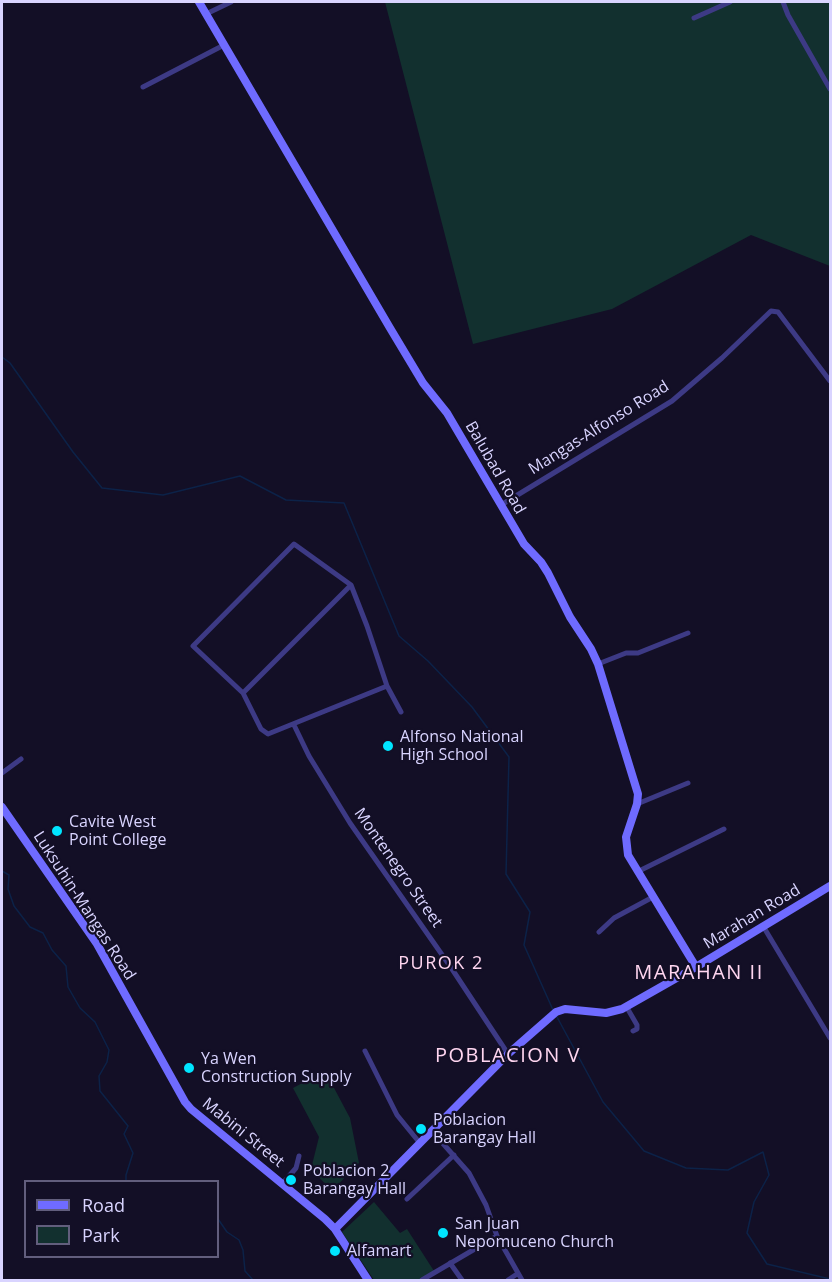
<!DOCTYPE html>
<style>
body{margin:0}
#map{position:relative;width:832px;height:1282px;overflow:hidden;background:#130f26;font-family:"Open Sans",sans-serif}
canvas{display:block}
.frame{position:absolute;inset:0;border:3px solid #d9d4ff;pointer-events:none}
.legend{position:absolute;left:24px;top:1180px;width:195px;height:78px;box-sizing:border-box;background:#130f26;border:2px solid #625e7d;margin:0;padding:8px 10px;list-style:none;font-size:18px;color:#d9d4ff}
.legend li{display:flex;align-items:center;gap:12px;height:30px}
.legend b{width:30px;border:2px solid #625e7d}
</style>
<div id="map">
<canvas width="832" height="1282"></canvas>
<div class="frame"></div>
<ul class="legend">
<li><b style="height:8px;background:#6f6bff"></b>Road</li>
<li><b style="height:16px;background:#12302f"></b>Park</li>
</ul>
</div>
<script>
const ctx = document.querySelector('canvas').getContext('2d');
ctx.lineJoin = 'round';
function fill(path, color) { ctx.fillStyle = color; ctx.fill(path, 'evenodd'); }
const poly = rows => new Path2D(rows.map(r => 'M' + r).join(''));
function trace(path, color, width, dash) { ctx.strokeStyle = color; ctx.lineWidth = width; ctx.lineCap = dash ? 'butt' : 'round'; ctx.setLineDash(dash || []); ctx.stroke(path); }
function drawText(font, color, halo, rows, align = 'center') {
  ctx.font = font + ' "Open Sans",sans-serif'; ctx.lineWidth = 4.5; ctx.setLineDash([]); ctx.textBaseline = 'middle'; ctx.strokeStyle = halo; ctx.fillStyle = color; for (const [text, x, y, turn = 0] of rows) {
    ctx.save(); ctx.translate(x, y); ctx.rotate((+turn || 0) * Math.PI / 180); ctx.textAlign = isNaN(turn) ? turn : align; if (halo) ctx.strokeText(text, 0, 0); ctx.fillText(text, 0, 0); ctx.restore();
  }
}
const green = poly([
 [385,2,830,2,830,266,751,235,612,309,473,344],
 [325,1071,350,1118,359,1163,332,1191,311,1169,319,1137,293,1088],
 [374,1202,400,1233,407,1229,434,1271,420,1280,374,1280,342,1232]
]);
const stream = poly([
 [2,357,10,363,73,452,102,488,163,495,240,476,286,500,344,503,399,636,428,661,472,707,509,757,506,874,530,912,524,945,553,1010],
 [2,871,9,875,8,889,14,906,30,927,43,933,52,950,66,966,68,987,80,1008,95,1022,109,1050,107,1062,99,1076,100,1091,128,1126,124,1134,133,1153,126,1175,126,1182],
 [557,1017,603,1102,644,1151,686,1168,728,1170,763,1152,769,1175,754,1202,747,1233,767,1264,830,1279],
 [218,1219,227,1232,239,1240,243,1250,245,1271,253,1280]
]);
const street = poly([
 [783,2,788,15,830,89],
 [206,14,231,2],
 [694,18,730,2],
 [143,87,224,45],
 [501,505,672,401,722,358,771,311,778,312,830,381],
 [598,664,626,653,638,653,688,633],
 [387,686,268,734,261,729,243,693,193,646,294,544,351,585,367,626,387,686,401,712],
 [243,693,351,585],
 [294,725,309,756,350,823,452,969,508,1054],
 [2,773,21,759],
 [637,804,688,783],
 [637,872,724,829],
 [763,926,830,1038],
 [599,932,614,918,653,897],
 [626,1006,637,1025,637,1029,633,1031],
 [365,1051,397,1115,419,1142],
 [431,1130,469,1173,486,1205,497,1236,522,1280],
 [283,1183,296,1168,299,1156],
 [407,1199,454,1155],
 [450,1263,462,1280],
 [422,1280,497,1236],
 [508,1280,517,1274]
]);
const secondary = poly([
 [199,2,390,328,423,383,447,413,524,544,541,562,548,573,570,617,591,649,598,664,638,794,637,804,626,837,628,855,696,967],
 [2,807,97,944,185,1102,191,1109,325,1219,335,1229,368,1280],
 [335,1229,508,1054,556,1012,565,1009,606,1013,622,1009,696,967,830,886]
]);
const markers = [
 [388,746,6,"#00e5ff"],
 [57,831,6,"#00e5ff"],
 [189,1068,6,"#00e5ff"],
 [421,1129,6,"#00e5ff"],
 [291,1180,6,"#00e5ff"],
 [443,1233,6,"#00e5ff"],
 [335,1251,6,"#00e5ff"]
];
const streetNames = [
 ["Mangas-Alfonso Road",599,428,-32],
 ["Balubad Road",495,468,60],
 ["Montenegro Street",398,868,55],
 ["Luksuhin-Mangas Road",84,906,57],
 ["Marahan Road",752,917,-31],
 ["Mabini Street",243,1133,39]
];
const poiNames = [
 ["Alfonso National",400,737],
 ["High School",400,755],
 ["Cavite West",69,822],
 ["Point College",69,840],
 ["Ya Wen",201,1059],
 ["Construction Supply",201,1077],
 ["Poblacion",433,1120],
 ["Barangay Hall",433,1138],
 ["Poblacion 2",303,1171],
 ["Barangay Hall",303,1189],
 ["San Juan",455,1224],
 ["Nepomuceno Church",455,1242],
 ["Alfamart",347,1251]
];
const neighbourhoodNames = [
 ["PUROK 2",441,964]
];
const quarterNames = [
 ["MARAHAN II",699,973],
 ["POBLACION V",508,1056]
];
fill(green, '#12302f');
trace(stream, '#0c2248', 1.5);
trace(street, '#3d3a85', 5);
trace(secondary, '#6f6bff', 8);
for (const [x, y, r, color] of markers) { const dot = new Path2D(); dot.arc(x, y, r, 0, 2 * Math.PI); ctx.fillStyle = color; ctx.fill(dot); trace(dot, '#130f26', 2); }
drawText('16px', '#d9d4ff', '#130f26', streetNames);
drawText('16px', '#d9d4ff', '#130f26', poiNames, 'left');
ctx.letterSpacing = '1.5px';
drawText('18px', '#ffd6f0', '#130f26', neighbourhoodNames);
ctx.letterSpacing = '0px';
ctx.letterSpacing = '1.5px';
drawText('20px', '#ffd6f0', '#130f26', quarterNames);
ctx.letterSpacing = '0px';
</script>
